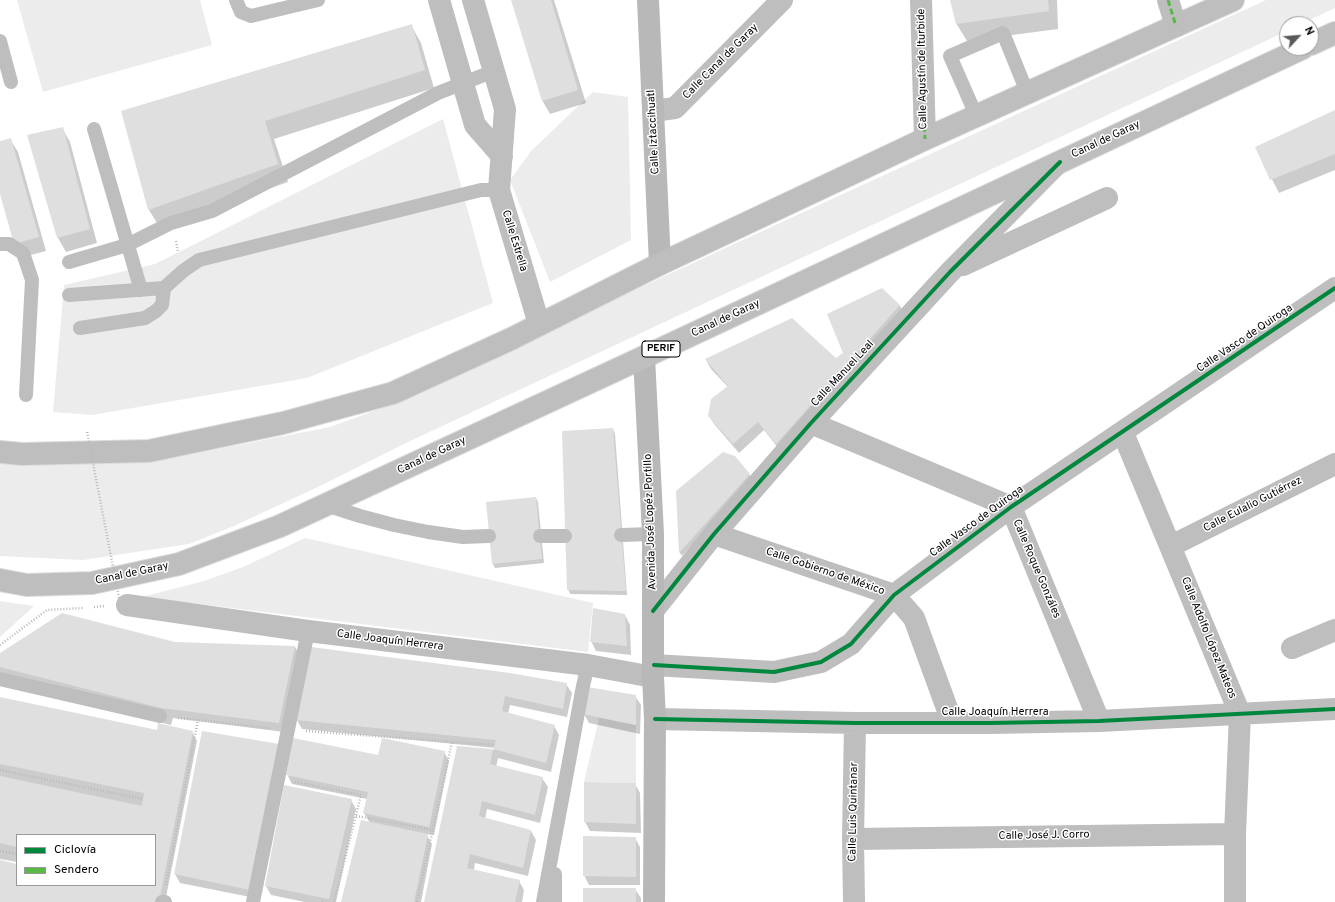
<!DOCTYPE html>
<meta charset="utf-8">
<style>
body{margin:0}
#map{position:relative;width:1335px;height:902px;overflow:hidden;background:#fff;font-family:Overpass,sans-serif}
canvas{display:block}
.legend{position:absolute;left:16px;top:834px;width:140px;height:52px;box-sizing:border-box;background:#fff;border:1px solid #999;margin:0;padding:5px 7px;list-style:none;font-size:12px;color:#000}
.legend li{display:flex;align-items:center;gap:8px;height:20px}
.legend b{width:20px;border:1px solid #999}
.north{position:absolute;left:1279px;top:16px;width:40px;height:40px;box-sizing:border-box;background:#fff;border:1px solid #999;border-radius:50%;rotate:64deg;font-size:11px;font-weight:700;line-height:16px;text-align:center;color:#000}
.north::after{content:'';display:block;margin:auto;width:14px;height:18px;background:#595959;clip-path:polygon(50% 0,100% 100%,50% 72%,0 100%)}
</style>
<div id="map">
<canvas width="1335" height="902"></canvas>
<ul class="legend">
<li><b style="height:5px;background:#00873e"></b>Ciclovía</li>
<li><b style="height:5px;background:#58b947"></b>Sendero</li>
</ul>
<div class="north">N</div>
</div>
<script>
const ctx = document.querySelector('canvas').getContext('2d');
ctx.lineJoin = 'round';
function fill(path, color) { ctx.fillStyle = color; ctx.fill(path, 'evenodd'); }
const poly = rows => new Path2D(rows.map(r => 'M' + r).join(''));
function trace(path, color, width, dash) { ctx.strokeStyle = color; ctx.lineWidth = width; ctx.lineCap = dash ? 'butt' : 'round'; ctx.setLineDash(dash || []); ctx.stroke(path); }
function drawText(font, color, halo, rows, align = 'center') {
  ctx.font = font + ' Overpass,sans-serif'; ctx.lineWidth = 3; ctx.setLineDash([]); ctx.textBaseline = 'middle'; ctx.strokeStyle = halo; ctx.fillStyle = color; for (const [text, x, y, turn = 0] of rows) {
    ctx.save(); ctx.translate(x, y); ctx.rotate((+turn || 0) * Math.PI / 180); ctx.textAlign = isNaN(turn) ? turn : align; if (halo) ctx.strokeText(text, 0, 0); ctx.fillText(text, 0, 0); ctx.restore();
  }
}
const green = poly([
 [17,0,200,0,212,45,43,92],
 [1266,0,1335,0,1335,8,1301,24,1287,24,1287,31,408,442,318,487,234,526,189,544,83,560,0,556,0,464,81,464,134,462,187,455,330,427,420,394,624,295,734,244],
 [593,92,628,97,631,240,550,282,510,180,531,151],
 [443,119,493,303,307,378,92,415,53,412,64,285,155,264],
 [305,538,593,603,588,652,142,597,204,581,243,567],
 [0,601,34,606,0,637],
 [599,718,636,725,636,783,584,782]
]);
const shadow = poly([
 [512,0,554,0,586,103,550,114,542,100],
 [951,0,1057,0,1058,29,967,41,956,23],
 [411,25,421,43,434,88,274,139,288,182,160,228,149,210,122,111],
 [1335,111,1335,170,1279,193,1256,148],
 [62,128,70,142,97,243,66,252,58,238,28,136],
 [10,139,18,152,46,251,23,257,0,190,0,142],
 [882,289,900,306,910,324,782,453,764,430,739,453,715,425,709,416,728,387,711,369,706,360,836,360,844,353],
 [613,429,615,434,627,595,570,594,568,589],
 [749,474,752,479,682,556,680,553,678,491],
 [536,498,538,502,544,563,495,568,493,564,487,503],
 [625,615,630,625,631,655,596,651,591,641],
 [174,643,295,647,300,656,284,732,173,718,171,725,0,682,0,654],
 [566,684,572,693,567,717,510,705,508,714,554,726,559,735,551,772,498,758,496,767,542,778,548,787,540,823,487,809,485,819,531,831,536,840,528,876,475,863,474,870,519,881,524,890,522,902,425,902,458,747,494,750,495,748,302,729,297,720],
 [635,696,641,705,640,734,589,723,584,714],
 [0,698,158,731,192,732,197,741,165,902,0,902,0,861,17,865,17,885,114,885,126,888,127,885,155,885,155,835,17,835,17,862,0,859],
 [203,732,255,898,180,883,175,874],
 [444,752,449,761,434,835,426,834,432,844,421,902,342,902,370,823,364,813,367,799,292,784,287,774,379,756],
 [585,783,635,784,640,793,641,833,590,831,585,822],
 [351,800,356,809,336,902,305,902,271,895,266,886],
 [635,838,640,847,640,885,589,885,584,875],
 [635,889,641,898,641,902,584,902]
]);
const building = poly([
 [511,0,551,0,578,90,542,101],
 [950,0,1048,0,1049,11,956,24],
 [412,24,425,70,265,121,278,164,148,210,121,111],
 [1335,110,1335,154,1270,180,1255,147],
 [63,127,90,229,57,238,27,135],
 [11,138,39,237,14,244,0,194,0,141],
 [882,288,900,305,776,444,758,422,733,444,708,416,711,399,728,386,705,359,792,318,836,358,843,353,827,314],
 [613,428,626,591,567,590,562,431],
 [723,452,735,456,750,474,679,553,676,491],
 [536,497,542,559,492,564,486,502],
 [593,608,625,614,627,646,590,642],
 [62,613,175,642,295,646,279,723,161,708,0,667,0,653],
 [311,647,510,673,567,683,563,709,505,696,502,711,555,725,546,763,493,749,496,740,296,720],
 [587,687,636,695,636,725,583,714],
 [0,697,157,730,158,723,193,731,159,902,0,902,0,860,17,864,17,885,119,885,125,886,126,885,155,885,155,835,17,835,17,847,0,843,0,776,142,806,144,793,0,764],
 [202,731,279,744,250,890,174,874],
 [293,738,378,755,382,738,445,751,429,827,363,813,368,792,286,775],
 [457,746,493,749,490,764,543,777,535,815,482,801,479,816,531,830,523,868,470,854,467,868,520,880,515,902,424,902],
 [584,782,636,783,636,824,584,822],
 [284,785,352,799,329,899,265,886],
 [361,820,428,834,414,902,341,902],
 [583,836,636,837,636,877,583,876],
 [583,888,636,888,636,902,583,902]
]);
const path = poly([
 [176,241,178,252],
 [94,607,105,606],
 [0,645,47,610,83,608],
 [178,718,271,728],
 [306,731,495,745],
 [0,770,143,799],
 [295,782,361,795,334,902],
 [356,816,433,830],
 [0,851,17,854],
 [166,885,198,720],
 [322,902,323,902],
 [417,902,452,742]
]);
const lane = poly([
 [236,0,241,12,251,16,318,0],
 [0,41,11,82],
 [976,115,950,56,1003,33,1027,92],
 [94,129,141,290],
 [0,244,9,244,23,253,32,280,26,395],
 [69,262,127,245,171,223,212,211,438,93,494,71],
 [69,295,164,288,183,271,199,260,481,190,499,190],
 [80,328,145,318,156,311,162,305,164,288],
 [326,505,360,516,394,525,428,532,463,537,489,536],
 [621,535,653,534],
 [540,536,565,536],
 [0,679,160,716],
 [162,902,165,902],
 [253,902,308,631],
 [543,902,583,686,588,665],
 [555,902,555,874]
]);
const street = poly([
 [439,0,475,125,502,156],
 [473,0,505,109,499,190,539,324],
 [921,0,925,139],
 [1168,0,1176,26],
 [653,111,675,108,782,0],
 [963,265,1107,198],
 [811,423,1011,507,1099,721],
 [1123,433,1240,714,1235,834,1235,902],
 [714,534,894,595,914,618,952,722],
 [1171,546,1335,464],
 [127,605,308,631,588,665,653,677],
 [653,611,714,534,811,423,950,272,1057,164],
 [1292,648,1335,630],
 [654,665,774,672,821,662,851,644,894,595,1011,507,1335,288],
 [655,719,855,723,990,723,1099,721,1335,709],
 [853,839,1235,834],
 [854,902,853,839,855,723]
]);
const secondary = poly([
 [648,0,660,264],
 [644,357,653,534,653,677,655,719,654,902]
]);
const primary = poly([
 [1311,44,1335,33],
 [0,452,22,454,149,451,283,423,393,393,511,339,660,264,925,139,1233,0],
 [0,580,27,585,92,583,179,564,280,526,644,357,1303,48]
]);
const pathBridge = poly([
 [87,432,119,598]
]);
const quiet = poly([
 [1168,0,1176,26],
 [923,108,925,139]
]);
const cycleway = poly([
 [653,611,714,534,811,423,950,272,1060,162],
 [654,665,774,672,821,662,851,644,894,595,1011,507,1335,288],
 [655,719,855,723,990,723,1099,721,1335,709]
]);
const shields = [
 [661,349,38]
];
const shieldNames = [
 ["PERIF",661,349]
];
const streetNames = [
 ["Calle Canal de Garay",721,62,-45],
 ["Calle Agustín de Iturbide",923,69,-91],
 ["Calle Iztaccihuatl",654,132,-93],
 ["Canal de Garay",1106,140,-25],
 ["Calle Estrella",514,241,73],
 ["Canal de Garay",726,319,-25],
 ["Calle Vasco de Quiroga",1245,339,-34],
 ["Calle Manuel Leal",843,374,-47],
 ["Canal de Garay",432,456,-25],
 ["Calle Eulalio Gutiérrez",1253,505,-27],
 ["Avenida José Lopéz Portillo",651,522,-92],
 ["Calle Vasco de Quiroga",977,522,-36],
 ["Calle Roque Gonzáles",1036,569,67],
 ["Calle Gobierno de México",825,572,19],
 ["Canal de Garay",132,574,-12],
 ["Calle Adolfo López Mateos",1208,638,68],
 ["Calle Joaquín Herrera",390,641,7],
 ["Calle Joaquín Herrera",995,713],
 ["Calle Luis Quintanar",854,812,-89],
 ["Calle José J. Corro",1044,836,-1]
];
fill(green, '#ececec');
fill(shadow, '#0003');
fill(building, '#dfdfdf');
trace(primary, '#dbdbdb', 24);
trace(path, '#b9b9b9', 2.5, [1, 2]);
trace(lane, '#bebebe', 14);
trace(street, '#bebebe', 22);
trace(secondary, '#b8b8b8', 22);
trace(primary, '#bebebe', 22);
trace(pathBridge, '#b9b9b9', 2.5, [1, 2]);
trace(quiet, '#58b947', 3, [6, 3]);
trace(cycleway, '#00873e', 4);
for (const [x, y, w] of shields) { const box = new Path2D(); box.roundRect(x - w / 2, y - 8, w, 16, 3); ctx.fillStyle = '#fff'; ctx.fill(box); trace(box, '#000', 1); }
drawText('bold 10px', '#000', null, shieldNames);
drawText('11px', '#000', '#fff', streetNames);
</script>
